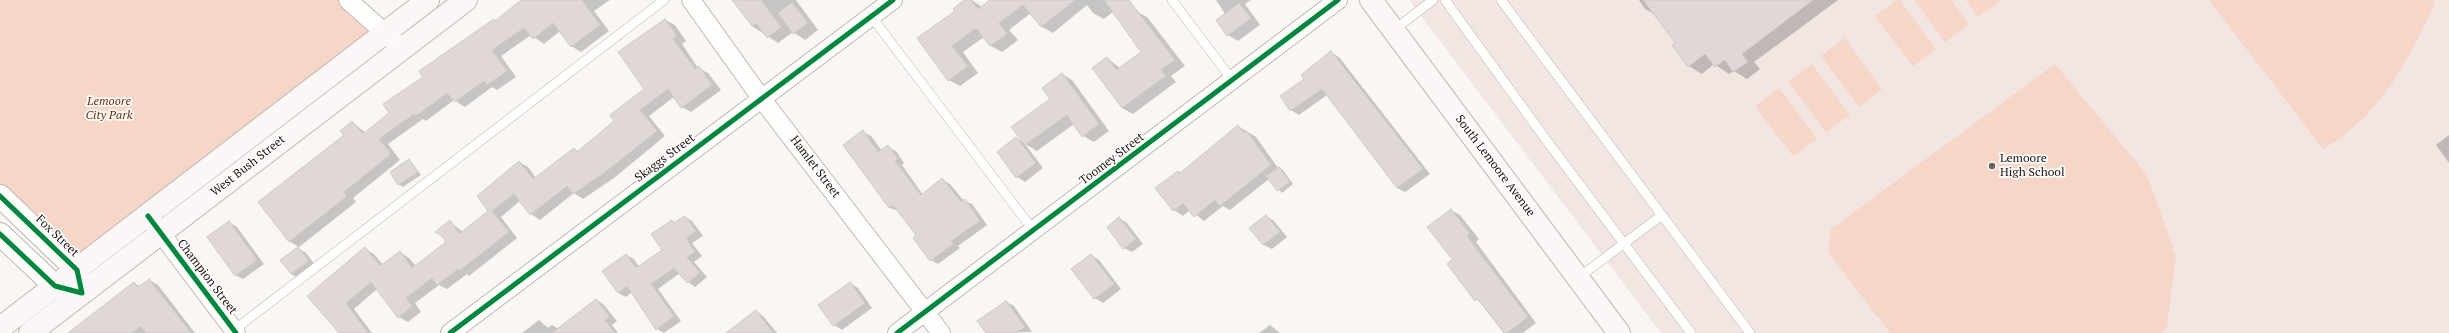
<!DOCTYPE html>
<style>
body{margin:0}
canvas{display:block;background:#f9f6f4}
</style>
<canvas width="2449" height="333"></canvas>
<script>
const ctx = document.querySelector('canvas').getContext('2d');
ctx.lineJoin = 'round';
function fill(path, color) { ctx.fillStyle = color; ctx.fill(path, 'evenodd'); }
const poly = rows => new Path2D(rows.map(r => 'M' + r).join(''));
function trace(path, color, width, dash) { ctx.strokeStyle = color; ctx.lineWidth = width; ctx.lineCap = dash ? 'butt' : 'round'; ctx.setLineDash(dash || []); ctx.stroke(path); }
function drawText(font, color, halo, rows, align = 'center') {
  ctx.font = font + ' "PT Serif",serif'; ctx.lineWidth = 3.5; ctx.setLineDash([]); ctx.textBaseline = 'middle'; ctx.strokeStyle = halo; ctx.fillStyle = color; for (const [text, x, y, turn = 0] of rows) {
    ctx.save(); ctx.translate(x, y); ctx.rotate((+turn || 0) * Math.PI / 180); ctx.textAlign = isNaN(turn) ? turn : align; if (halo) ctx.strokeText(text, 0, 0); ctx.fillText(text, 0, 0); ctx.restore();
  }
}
const built = poly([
 [1409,0,2449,0,2449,333,1661,333]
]);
const green = poly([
 [0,0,348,0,384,33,77,270,0,197],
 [1896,0,1900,0,1936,49,1913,66,1875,16],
 [1914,0,1951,0,1969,24,1945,42],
 [1966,0,2001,0,1978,17],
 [2209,0,2435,0,2433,8,2412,50,2391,85,2365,117,2339,139,2323,149],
 [1845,38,1882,89,1859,107,1821,56],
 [1812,64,1850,115,1826,132,1788,81],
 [2055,64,2147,175,2176,256,2167,326,2162,333,1890,333,1828,252,1831,229],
 [1779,88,1817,139,1793,156,1755,106]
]);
const shadow = poly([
 [523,0,610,0,594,11,609,31,581,52,571,46,560,31,544,44,531,35,501,56,516,77,497,90,492,87,465,107,454,100,426,121,423,119,388,144,400,160,353,198,356,202,299,247,289,241,352,122,366,133,390,113,424,77,494,20,496,21],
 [734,0,796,0,818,30,805,40,793,32,778,43,752,26],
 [966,0,972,0,982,7,991,0,1122,0,1124,3,1104,19,1093,13,1087,5,1053,33,1042,27,1031,13,1009,30,1018,40,1002,52,991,46,984,37,963,52,978,73,960,86,949,80,919,38,956,11],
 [1216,0,1251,0,1245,4,1260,25,1238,41,1228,35,1225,14],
 [1639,0,1838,0,1754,62,1760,69,1747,79,1734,71,1729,74,1714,64,1702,74,1689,66,1676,42,1656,15,1645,9],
 [1136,11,1147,17,1185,66,1171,76,1176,82,1133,114,1122,108,1107,58,1120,68,1143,52],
 [665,20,675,25,686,41,682,44,698,68,708,73,721,90,691,112,682,107,674,97,649,116,665,136,614,178,583,199,574,193,540,220,531,214,520,201,501,217,517,238,469,276,467,274,447,289,439,285,415,303,421,312,408,322,399,317,377,289,354,309,372,333,340,333,309,296,365,249,374,254,383,265,400,252,409,258,416,266,448,242,450,222,463,232,490,211,519,162,528,167,536,178,574,149,579,152,616,122,646,89],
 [1332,53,1339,57,1430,174,1405,192,1397,188,1327,95,1299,115,1291,110,1305,79],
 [1062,74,1072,80,1109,131,1094,142,1083,136,1074,124,1037,151,1025,144,1043,168,1025,182,1017,177,1016,138,1025,143,1051,99],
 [1238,126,1256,137,1278,168,1283,170,1293,184,1282,193,1269,179,1230,210,1223,206,1204,221,1190,210,1183,216,1174,210,1157,188,1181,174],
 [863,132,871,136,882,151,888,147,896,151,904,163,902,165,923,195,942,180,950,184,964,201,972,204,987,225,958,246,960,248,938,264,931,260,917,236,899,211,890,208,844,145],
 [2449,135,2449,163,2436,145],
 [409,160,421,175,403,187,399,184],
 [1451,210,1460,215,1479,239,1476,242,1536,323,1523,333,1505,333,1448,264,1454,260],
 [1266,216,1274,221,1287,237,1272,249,1264,245,1251,228],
 [685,217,692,221,703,236,692,243,702,256,694,262,707,277,695,287,688,282,680,273,658,289,681,321,664,333,657,329,632,292,626,297,618,293,626,255,634,259,639,267,663,250,672,221,676,223],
 [1119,218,1127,223,1143,244,1132,252,1124,248],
 [229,222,237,227,264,264,243,279,235,275],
 [298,248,306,253,316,266,299,278,291,274],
 [1091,255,1099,260,1121,289,1103,303,1095,298],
 [149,280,158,285,195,333,71,333,134,283,140,286],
 [850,283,858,288,872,308,842,330,834,325],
 [597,300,604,305,617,321,612,325,618,333,522,333,539,320,548,328,552,325,559,329],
 [1006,302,1014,306,1032,332,987,333],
 [756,311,763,316,777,333,728,333],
 [1270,325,1280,333,1259,333]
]);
const building = poly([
 [521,0,582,0,600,25,571,47,553,23,533,39,524,28,492,50,507,71,487,85,484,81,455,102,447,93,416,116,414,114,379,139,391,154,344,192,347,196,289,242,258,202,344,135,340,131,352,121,363,134,389,113,383,104,423,77,419,71,494,19,495,21,521,0],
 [732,0,761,0,781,27,767,38,756,23,752,26,732,0],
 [964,0,971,0,978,9,990,0,1075,0,1041,27,1023,5,999,23,1007,34,990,46,976,28,952,46,968,66,948,81,917,38,955,11,953,9,964,0],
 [1104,0,1129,0,1175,60,1161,70,1166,76,1122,108,1092,68,1107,57,1116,70,1141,52,1104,0],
 [1643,0,1813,0,1742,54,1748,62,1733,72,1725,60,1715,67,1705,54,1688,67,1672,45,1675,42,1643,0],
 [792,2,808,23,793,34,778,13,792,2],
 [1239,3,1251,18,1227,36,1216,20,1239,3],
 [665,19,677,36,673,39,695,69,699,66,712,85,681,108,668,89,640,110,657,131,604,173,573,194,567,186,530,215,514,194,492,211,509,232,459,271,458,269,437,285,432,278,406,298,412,306,398,318,371,282,346,303,368,333,339,333,307,296,365,247,380,266,400,251,412,268,446,242,441,235,435,232,450,220,459,234,488,211,477,196,519,161,533,179,574,148,577,152,614,121,610,115,644,89,618,52,665,19],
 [1331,51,1423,169,1397,188,1322,89,1290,111,1280,96,1304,79,1301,75,1331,51],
 [1062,73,1099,124,1082,137,1067,115,1025,145,1011,127,1050,99,1042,88,1062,73],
 [1238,125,1244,133,1247,131,1271,165,1220,206,1215,200,1194,217,1183,203,1173,211,1155,188,1178,171,1180,173,1238,125],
 [863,130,878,152,888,145,898,159,895,161,921,195,942,178,961,202,965,199,980,221,951,241,953,244,930,261,913,238,916,235,893,205,889,208,843,145,863,130],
 [1016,137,1036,163,1016,178,997,152,1016,137],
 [409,159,418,172,398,185,390,172,409,159],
 [1279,167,1290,182,1277,191,1266,176,1279,167],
 [1451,209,1470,234,1467,236,1528,317,1507,333,1504,333,1478,299,1475,301,1447,264,1452,259,1427,227,1451,209],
 [1266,215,1280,232,1263,245,1249,228,1266,215],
 [685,216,696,231,686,238,695,252,687,257,700,273,687,283,674,268,651,284,674,316,656,330,627,286,618,293,602,271,626,254,636,268,662,250,651,234,672,220,673,223,685,216],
 [1119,217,1136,239,1123,249,1107,227,1119,217],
 [229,221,257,260,235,276,207,237,229,221],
 [298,247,309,261,291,274,280,260,298,247],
 [1091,254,1114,284,1094,299,1071,269,1091,254],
 [149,279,191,333,146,333,141,326,132,333,68,333,134,282,138,287,149,279],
 [850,282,865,303,833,326,818,305,850,282],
 [596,299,610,317,605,320,615,333,552,333,596,299],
 [1006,301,1025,327,1016,333,986,333,977,321,1006,301],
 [756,310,773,333,726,333,756,310]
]);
const service = poly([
 [1172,0,1233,81],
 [1445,0,1544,137,1691,333],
 [1501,0,1750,333],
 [871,16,1033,230],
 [1394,30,1433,0],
 [1578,278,1662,215],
 [234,330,664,0]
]);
const minor = poly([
 [348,0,395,42],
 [691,0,761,98,941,333],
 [148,216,236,333],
 [450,333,893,0],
 [897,333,1338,0]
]);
const tertiary = poly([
 [0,196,77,270,82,293,55,286,0,234]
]);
const secondary = poly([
 [1371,0,1619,333],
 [0,328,428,0],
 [30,333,466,0]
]);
const cycleway = poly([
 [0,196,77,270,82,293,55,286,0,234],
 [148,216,236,333],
 [450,333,893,0],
 [897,333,1338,0]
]);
const markers = [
 [1992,166,4,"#6a625e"]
];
const parkNames = [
 ["Lemoore",109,102],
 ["City Park",109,116]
];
const streetNames = [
 ["Skaggs Street",665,158,-37],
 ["Toomey Street",1112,159,-37],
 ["West Bush Street",248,166,-38],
 ["South Lemoore Avenue",1495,166,53],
 ["Hamlet Street",815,167,53],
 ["Fox Street",57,236,44],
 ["Champion Street",207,277,53]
];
const poiNames = [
 ["Lemoore",2000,159],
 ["High School",2000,173]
];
fill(built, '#f1e6e2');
fill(green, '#f6d6c6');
fill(shadow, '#0003');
fill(building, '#e0d8d5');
trace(building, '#d0c9c6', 1);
trace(service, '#bfb8b4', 10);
trace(minor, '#bfb8b4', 20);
trace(tertiary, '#bfb8b4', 24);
trace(secondary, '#bfb8b4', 24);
trace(service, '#fefefd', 9);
trace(minor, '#fefefd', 18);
trace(tertiary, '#fefefd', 22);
trace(secondary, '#faf7f6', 22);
trace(cycleway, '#00873e', 5);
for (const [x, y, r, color] of markers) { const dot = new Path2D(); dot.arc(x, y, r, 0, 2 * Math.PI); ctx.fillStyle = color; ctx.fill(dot); trace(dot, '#fff', 1.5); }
drawText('italic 12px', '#712c02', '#fff', parkNames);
drawText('12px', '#1d120d', '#fff', streetNames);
drawText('12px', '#1d120d', '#fff', poiNames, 'left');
</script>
